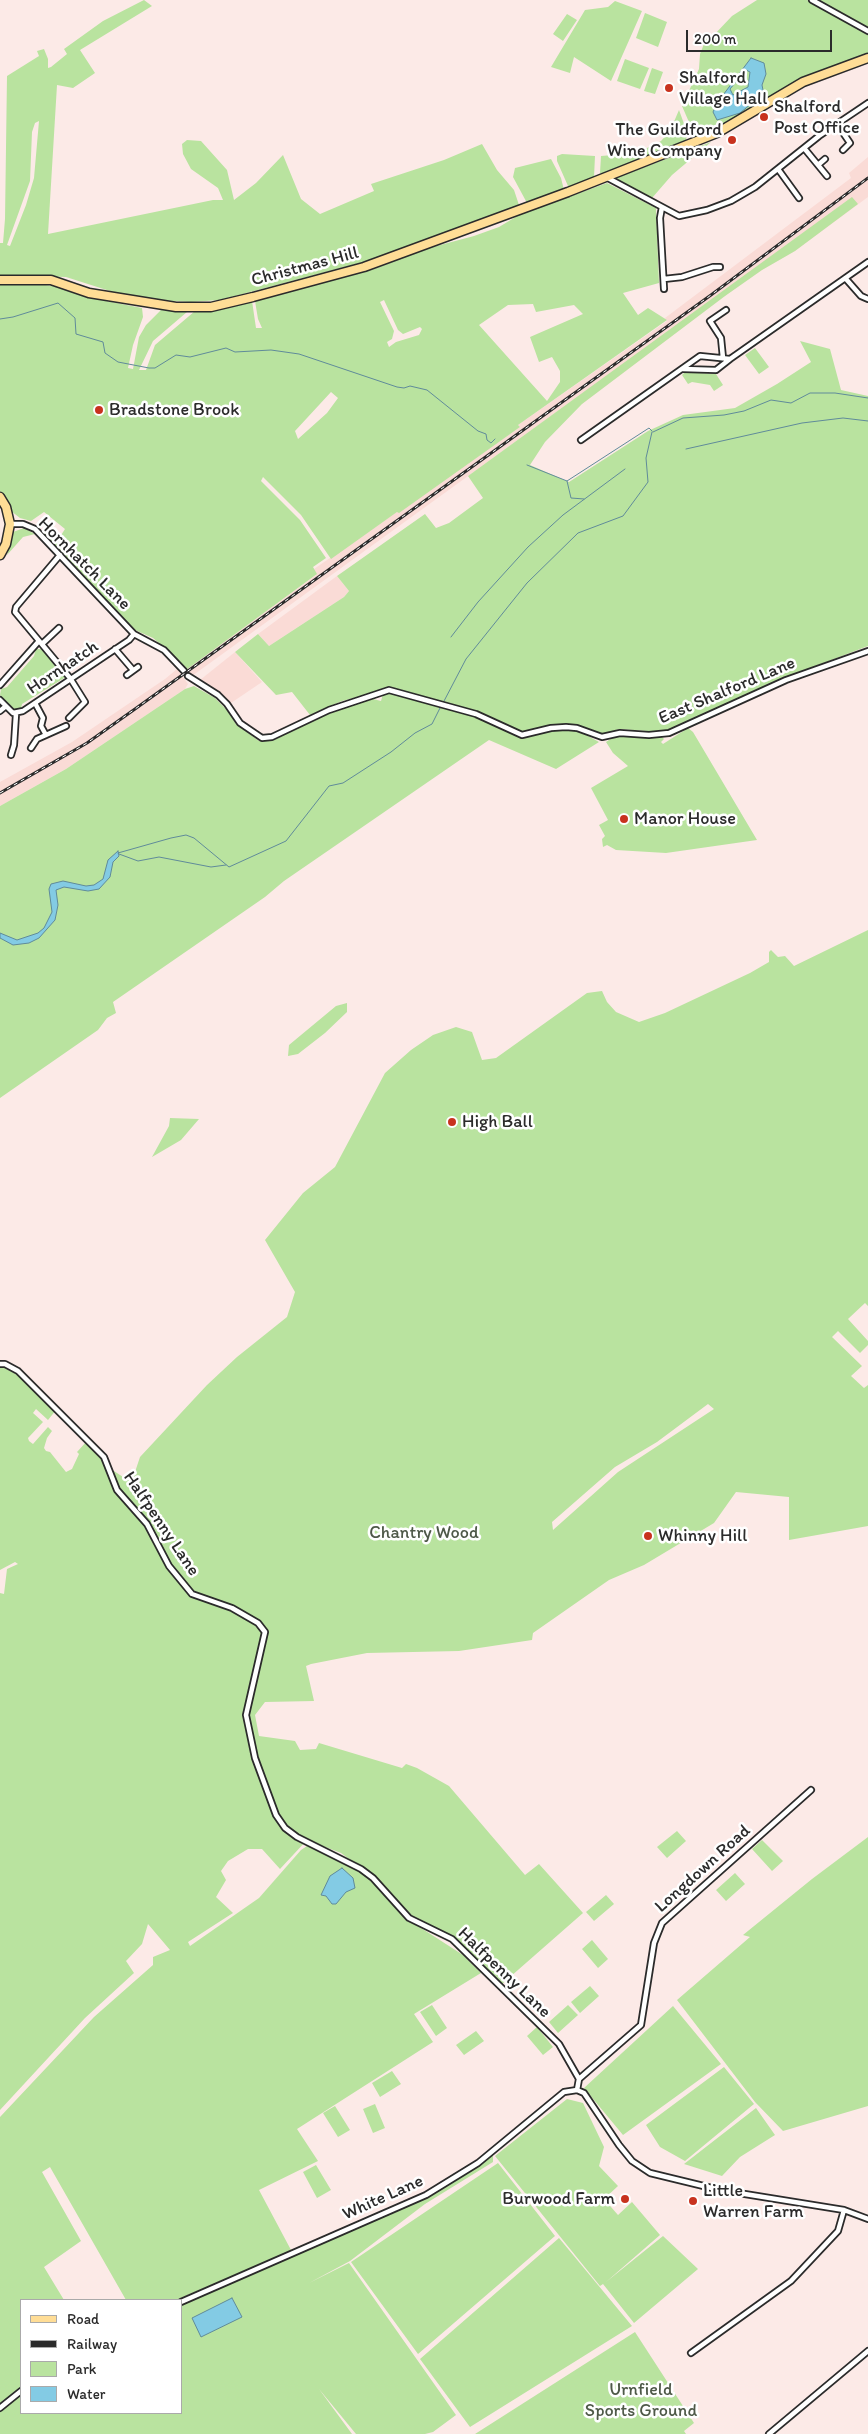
<!DOCTYPE html>
<style>
body{margin:0}
#map{position:relative;width:868px;height:2434px;overflow:hidden;background:#fceae7;font-family:Itim,sans-serif}
canvas{display:block}
.legend{position:absolute;left:20px;top:2299px;width:162px;height:115px;box-sizing:border-box;background:#fff;border:1px solid #aaa;margin:0;padding:6px 9px;list-style:none;font-size:15px;color:#2b2b2b}
.legend li{display:flex;align-items:center;gap:10px;height:25px}
.legend b{width:25px;border:1px solid #aaa}
.scale{position:absolute;left:686px;top:30px;width:146px;height:22px;box-sizing:border-box;border:2px solid #2b2b2b;border-top:0;padding-left:6px;font-size:15px;line-height:18px;white-space:nowrap;color:#2b2b2b;-webkit-text-stroke:4px #fff;paint-order:stroke}
</style>
<div id="map">
<canvas width="868" height="2434"></canvas>
<ul class="legend">
<li><b style="height:6px;background:#ffdd96"></b>Road</li>
<li><b style="height:6px;background:#2b2b2b"></b>Railway</li>
<li><b style="height:14px;background:#b9e39f"></b>Park</li>
<li><b style="height:14px;background:#83cbe4"></b>Water</li>
</ul>
<div class="scale">200 m</div>
</div>
<script>
const ctx = document.querySelector('canvas').getContext('2d');
ctx.lineJoin = 'round';
function fill(path, color) { ctx.fillStyle = color; ctx.fill(path, 'evenodd'); }
const poly = rows => new Path2D(rows.map(r => 'M' + r).join(''));
function trace(path, color, width, dash) { ctx.strokeStyle = color; ctx.lineWidth = width; ctx.lineCap = dash ? 'butt' : 'round'; ctx.setLineDash(dash || []); ctx.stroke(path); }
function drawText(font, color, halo, rows, align = 'center') {
  ctx.font = font + ' Itim,sans-serif'; ctx.lineWidth = 5; ctx.setLineDash([]); ctx.textBaseline = 'middle'; ctx.strokeStyle = halo; ctx.fillStyle = color; for (const [text, x, y, turn = 0] of rows) {
    ctx.save(); ctx.translate(x, y); ctx.rotate((+turn || 0) * Math.PI / 180); ctx.textAlign = isNaN(turn) ? turn : align; if (halo) ctx.strokeText(text, 0, 0); ctx.fillText(text, 0, 0); ctx.restore();
  }
}
const built = poly([
 [868,157,868,197,795,251,762,270,725,296,582,404,573,400,192,676,186,670,316,575,314,569,520,427,518,425,667,321,665,318,851,178,849,173],
 [337,576,349,591,344,597,269,646,258,634],
 [235,652,262,682,231,703,200,680],
 [177,669,188,684,185,689,66,769,0,806,0,782,72,742,165,679]
]);
const green = poly([
 [144,0,152,6,80,50,95,73,73,88,57,85,48,234,213,200,223,200,218,188,191,169,183,154,182,144,187,140,201,141,227,170,234,200,256,183,283,155,301,199,320,214,374,191,371,184,444,160,482,144,497,170,514,190,519,205,382,257,220,300,191,302,155,300,113,292,66,277,0,275,0,243,3,243,5,219,7,76,39,56,37,51,44,49,48,59,48,68,51,67,67,54,64,49,103,21],
 [39,121,34,178,26,205,10,246,7,245,30,181,32,132,35,123],
 [757,0,807,0,868,35,868,54,797,80,732,121,708,134,695,136,682,106,699,69,700,54,706,39,714,35,732,16],
 [817,0,868,0,868,28,840,13],
 [615,1,642,11,611,81,574,57,570,73,551,67,585,10,608,7],
 [645,13,667,22,658,47,636,38],
 [567,14,577,20,563,41,553,34],
 [625,59,649,68,640,89,617,81],
 [652,68,663,72,655,94,644,91],
 [679,110,687,132,686,142,603,174,600,173,601,156,637,153,661,141,670,131],
 [711,142,672,175,652,198,647,198,617,182,616,178],
 [562,154,595,156,594,177,570,188,568,186,557,161,557,156],
 [551,159,561,178,564,190,527,203,513,177,515,168],
 [607,183,656,208,659,283,623,293,638,315,648,308,667,320,518,425,520,427,399,513,397,512,331,559,301,515,263,477,261,481,300,520,326,558,313,567,317,574,186,670,174,656,153,638,135,630,112,608,40,531,44,530,56,543,65,529,44,512,31,521,20,518,11,511,0,491,0,284,37,284,62,287,91,298,142,308,143,317,133,345,128,368,133,369,139,337,146,325,161,310,187,312,153,341,139,370,146,370,155,345,195,311,217,309,252,301,256,328,262,328,258,319,255,301,374,269,429,248,474,236,499,227,519,215],
 [384,300,398,330,403,334,420,327,422,329,419,335,396,342,389,347,387,342,392,339,394,331,380,302],
 [533,304,536,312,574,305,583,314,530,337,539,362,552,357,560,371,560,382,547,401,479,325,508,305],
 [331,392,338,398,327,413,298,439,295,431],
 [852,197,858,204,795,251,762,270,725,296,582,404,545,442,530,465,569,482,648,431,683,415,735,408,777,384,811,362,800,341,830,349,841,390,868,396,868,646,774,682,685,724,661,732,619,729,603,734,569,725,549,726,549,730,567,729,581,732,599,742,556,769,489,740,284,881,265,897,113,1002,116,1013,107,1018,98,1030,0,1098,0,806,66,769,185,689,194,686,215,698,228,711,236,724,259,741,276,739,307,722,361,702,373,699,381,701,383,694,389,693,432,703,389,689,342,701,310,715,292,692,276,695,235,652,258,634,269,646,344,597,349,591,337,576,425,514,436,528,449,523,483,498,468,476],
 [755,348,769,367,759,374,745,355],
 [685,372,716,374,723,385,714,391,710,385,692,382,688,384,682,375],
 [24,528,35,534,23,537,7,555,13,532],
 [36,649,43,649,66,677,22,704,21,709,12,710,0,695,1,689,7,687,34,656],
 [688,728,693,732,757,840,666,853,616,850,607,845,603,847,602,839,605,836,599,825,608,820,591,788,628,766,613,753,606,742,612,738,628,736,662,737,664,739,661,742,663,744],
 [868,930,868,1306,865,1303,848,1319,868,1341,868,1345,860,1353,838,1331,832,1337,862,1366,851,1376,864,1388,868,1385,868,1526,789,1540,789,1497,736,1492,714,1523,644,1565,609,1580,533,1633,532,1640,459,1651,367,1653,311,1664,306,1666,314,1701,265,1702,255,1715,259,1736,295,1741,300,1750,316,1749,319,1743,402,1768,406,1764,417,1768,449,1786,525,1875,539,1864,583,1913,502,1984,455,1939,410,1916,377,1880,341,1853,307,1840,280,1869,262,1849,248,1849,228,1861,221,1871,226,1880,216,1897,233,1913,188,1942,190,1946,259,1898,301,1850,307,1846,351,1864,372,1880,404,1917,463,1955,481,1973,414,2014,433,2042,297,2129,318,2161,259,2190,291,2250,283,2254,176,2300,126,2300,50,2167,42,2172,81,2241,44,2267,64,2300,21,2300,21,2388,0,2405,0,2117,94,2017,153,1965,153,1957,170,1950,148,1924,142,1944,126,1961,134,1973,85,2018,0,2110,0,1593,4,1594,7,1569,18,1564,15,1562,0,1570,0,1368,3,1367,23,1378,56,1410,48,1420,36,1409,33,1413,43,1422,28,1438,29,1441,33,1444,48,1427,52,1431,47,1438,44,1448,46,1451,50,1452,66,1472,72,1469,79,1454,77,1452,87,1441,101,1456,109,1473,114,1471,126,1479,134,1475,140,1457,207,1385,237,1357,287,1317,295,1292,265,1240,303,1193,335,1167,385,1073,411,1050,433,1035,456,1027,472,1032,482,1060,496,1058,587,993,602,991,607,1002,616,1012,639,1022,665,1013,750,973,769,962,769,952,771,950,778,957,785,956,794,966],
 [708,1404,714,1409,618,1472,553,1530,552,1522,615,1467,657,1442],
 [347,1003,347,1012,325,1033,298,1054,288,1056,289,1045,336,1006],
 [170,1118,199,1119,181,1140,152,1157,169,1126],
 [677,1831,686,1841,667,1858,657,1847],
 [868,1837,868,2106,783,2131,755,2102,677,2000,750,1937,743,1935,812,1879],
 [762,1840,783,1861,772,1871,752,1849],
 [735,1873,745,1884,726,1901,716,1890],
 [606,1895,614,1904,594,1921,586,1912],
 [592,1940,608,1959,598,1968,582,1949],
 [590,1986,599,1996,580,2013,571,2002],
 [432,2005,447,2028,436,2036,420,2012],
 [568,2005,578,2015,558,2033,549,2022],
 [673,2006,721,2064,623,2135,584,2088],
 [537,2027,553,2047,543,2055,527,2036],
 [476,2031,484,2041,464,2055,456,2045],
 [724,2067,754,2104,685,2161,660,2147,646,2125],
 [392,2071,401,2084,380,2097,372,2083],
 [567,2099,583,2103,604,2147,599,2166,618,2186,604,2199,618,2215,632,2202,660,2235,606,2282,663,2236,698,2269,634,2323,603,2284,600,2286,495,2156],
 [375,2104,385,2128,373,2133,363,2109],
 [335,2106,350,2130,338,2137,323,2113],
 [756,2108,775,2135,740,2157,722,2176,684,2164],
 [493,2153,493,2162,425,2204,350,2261,309,2283,349,2263,456,2415,433,2432,425,2434,356,2434,319,2389,352,2434,0,2434,0,2411,21,2395,21,2413,181,2413,181,2304,427,2196,476,2167],
 [498,2163,555,2236,418,2354,351,2262],
 [316,2165,331,2190,317,2198,303,2172],
 [559,2238,632,2326,470,2427,420,2359],
 [635,2332,694,2423,684,2431,686,2434,475,2434]
]);
const water = poly([
 [751,58,764,63,766,74,762,85,763,90,757,99,740,113,717,120,713,112,717,103,751,58],
 [746,70,750,72,748,87,733,95,730,89,746,70],
 [118,851,119,856,113,862,110,877,99,889,88,891,64,887,56,890,58,905,55,920,39,938,29,943,13,945,0,938,0,933,17,940,38,933,44,928,52,912,49,889,51,884,63,881,86,886,94,885,103,879,108,860,118,851],
 [342,1868,353,1878,355,1888,346,1892,336,1904,332,1904,326,1896,321,1895,330,1876,342,1868],
 [232,2298,242,2317,201,2337,192,2318,232,2298]
]);
const stream = poly([
 [0,319,13,317,58,303,75,318,76,334,103,342,105,353,118,362,149,368,155,368,176,355,190,357,226,348,235,352,271,350,299,354,397,387,404,388,410,386,427,390,478,431,486,434,487,440,491,443,495,439],
 [653,432,683,418,724,415,744,411,771,400,791,403,810,393,835,393,868,398],
 [686,449,802,423,843,418,868,421],
 [527,465,567,481,649,428,652,431],
 [567,481,571,498,584,499],
 [451,637,478,602,528,547,563,515,625,469],
 [443,703,466,659,527,583,578,533,623,516,648,482,646,458,652,432],
 [118,853,171,838,186,835,194,838,229,867,286,841,329,786,343,783,391,752,415,733,432,724,441,706],
 [119,854,138,861,159,857,211,867,226,865]
]);
const minor = poly([
 [812,0,868,31],
 [837,124,850,143,843,150],
 [804,148,827,176],
 [818,165,825,159],
 [778,169,799,198],
 [606,177,679,216,707,210,731,201,755,187,819,136,868,103],
 [662,207,660,218,664,289],
 [664,279,682,277,713,267,720,267],
 [846,279,861,296,868,299],
 [723,358,721,338,710,321,726,310],
 [730,359,868,262],
 [581,440,700,356,730,359,716,370,683,369],
 [10,524,23,524,35,529,134,634,164,650,184,671],
 [60,555,16,607,15,612,70,678,85,702,69,718],
 [42,644,59,628],
 [115,649,133,670],
 [127,675,138,667],
 [188,676,218,695,227,704,240,723,262,738,272,737,329,710,389,690,476,714,522,735,551,728,566,727,577,728,602,737,620,733,649,735,669,733,786,680,868,651],
 [0,685,39,641],
 [0,700,6,706,0,711],
 [35,703,43,718,41,726,46,735],
 [6,706,13,713,23,711,129,640,134,634],
 [31,748,37,739,66,726],
 [11,755,14,745,16,714],
 [0,1364,5,1364,18,1371,104,1457,117,1490,147,1524,169,1566,192,1594,232,1608,258,1623,265,1632,246,1715,255,1758,276,1815,285,1828,297,1837,361,1869,373,1878,409,1918,452,1939,559,2044,579,2079,577,2090],
 [579,2079,641,2025,654,1943,662,1923,811,1790],
 [577,2090,584,2093,619,2145,632,2161,650,2173,720,2190,844,2210,868,2219],
 [181,2302,426,2195,478,2163,564,2092,577,2090],
 [691,2353,791,2281,838,2231,844,2210],
 [0,2408,21,2391],
 [769,2434,868,2351]
]);
const primary = poly([
 [0,280,51,280,89,293,176,307,211,307,253,297,364,267,568,192,717,133,803,82,868,58],
 [0,497,6,507,10,524,6,544,0,555]
]);
const rail = poly([
 [0,793,87,743,135,709,711,295,868,178]
]);
const markers = [
 [669,88,5,"#c8321e"],
 [764,117,5,"#c8321e"],
 [732,140,5,"#c8321e"],
 [99,410,5,"#c8321e"],
 [624,819,5,"#c8321e"],
 [452,1122,5,"#c8321e"],
 [648,1536,5,"#c8321e"],
 [625,2199,5,"#c8321e"],
 [693,2201,5,"#c8321e"]
];
const poiNames = [
 ["Shalford",679,78],
 ["Village Hall",679,99],
 ["Shalford",774,107],
 ["Post Office",774,128],
 ["The Guildford",722,130,"right"],
 ["Wine Company",722,151,"right"],
 ["Bradstone Brook",109,410],
 ["Manor House",634,819],
 ["High Ball",462,1122],
 ["Whinny Hill",658,1536],
 ["Little",703,2191],
 ["Warren Farm",703,2212],
 ["Burwood Farm",615,2199,"right"]
];
const streetNames = [
 ["Christmas Hill",305,267,-15],
 ["Hornhatch Lane",84,564,45],
 ["Hornhatch",63,668,-34],
 ["East Shalford Lane",727,691,-23],
 ["Halfpenny Lane",161,1524,56],
 ["Longdown Road",703,1869,-42],
 ["Halfpenny Lane",504,1973,44],
 ["White Lane",383,2198,-24]
];
const parkNames = [
 ["Chantry Wood",424,1533],
 ["Urnfield",641,2390],
 ["Sports Ground",641,2411]
];
fill(built, '#fadbd6');
fill(green, '#b9e39f');
fill(water, '#83cbe4');
trace(water, '#608b9a', 1);
trace(stream, '#608b9a', 1);
trace(minor, '#2b2b2b', 8);
trace(primary, '#2b2b2b', 11);
trace(minor, '#fff', 4.5);
trace(primary, '#ffdd96', 8);
trace(rail, '#2b2b2b', 3);
trace(rail, '#fff', 1, [4]);
for (const [x, y, r, color] of markers) { const dot = new Path2D(); dot.arc(x, y, r, 0, 2 * Math.PI); ctx.fillStyle = color; ctx.fill(dot); trace(dot, '#fff', 2); }
drawText('18px', '#2b2b2b', '#fff', poiNames, 'left');
drawText('18px', '#2b2b2b', '#fff', streetNames);
drawText('18px', '#4e5948', '#fff', parkNames);
</script>
